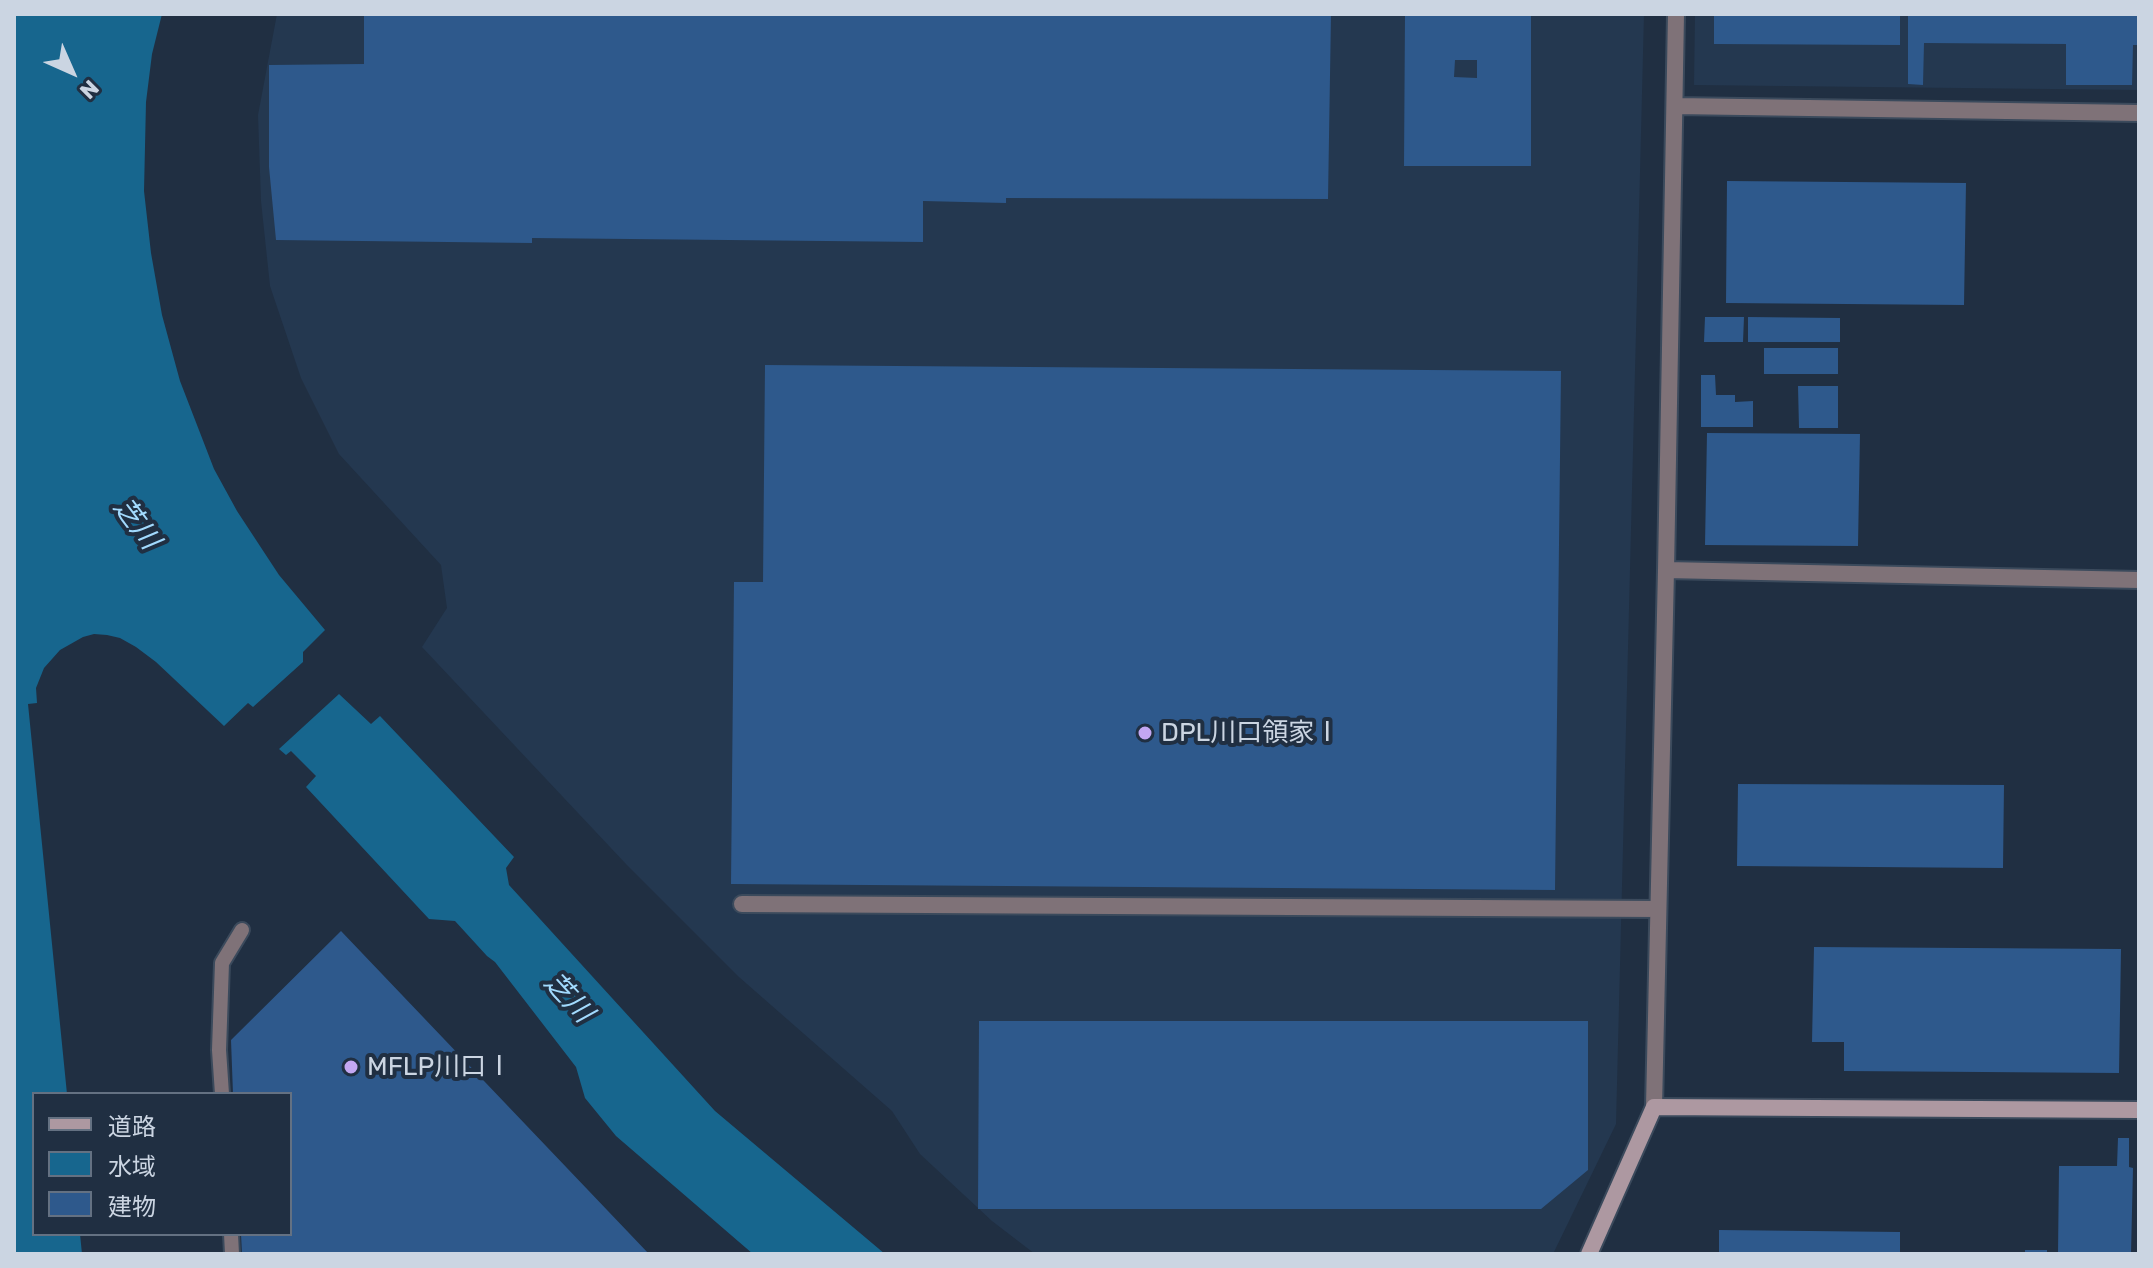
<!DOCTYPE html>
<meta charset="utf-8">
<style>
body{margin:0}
#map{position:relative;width:2153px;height:1268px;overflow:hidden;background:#202f42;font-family:Rubik,"Noto Sans JP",sans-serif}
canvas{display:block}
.frame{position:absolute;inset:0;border:16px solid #cbd5e2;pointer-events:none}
.legend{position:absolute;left:32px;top:1092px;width:260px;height:144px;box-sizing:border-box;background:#202f42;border:2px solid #647182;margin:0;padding:10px 14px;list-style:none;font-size:24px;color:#cbd5e2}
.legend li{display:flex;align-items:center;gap:16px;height:40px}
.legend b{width:40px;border:2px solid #647182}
.north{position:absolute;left:32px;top:32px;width:80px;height:80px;-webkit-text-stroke:6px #202f42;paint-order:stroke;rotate:135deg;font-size:22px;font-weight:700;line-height:32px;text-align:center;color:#cbd5e2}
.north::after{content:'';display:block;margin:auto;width:28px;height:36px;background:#cbd5e2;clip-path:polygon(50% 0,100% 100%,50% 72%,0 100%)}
</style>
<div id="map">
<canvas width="2153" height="1268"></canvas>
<div class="frame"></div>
<ul class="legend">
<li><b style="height:10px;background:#ad98a1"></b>道路</li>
<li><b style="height:22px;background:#17668e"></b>水域</li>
<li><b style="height:22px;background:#2e598c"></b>建物</li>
</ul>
<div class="north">N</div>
</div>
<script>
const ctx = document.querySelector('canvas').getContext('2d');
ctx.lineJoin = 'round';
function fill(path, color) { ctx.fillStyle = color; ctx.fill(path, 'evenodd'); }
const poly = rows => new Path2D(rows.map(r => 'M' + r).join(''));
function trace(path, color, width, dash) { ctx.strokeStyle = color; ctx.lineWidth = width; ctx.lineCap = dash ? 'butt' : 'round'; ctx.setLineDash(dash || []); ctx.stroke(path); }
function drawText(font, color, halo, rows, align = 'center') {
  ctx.font = font + ' Rubik,"Noto Sans JP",sans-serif'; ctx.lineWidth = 8; ctx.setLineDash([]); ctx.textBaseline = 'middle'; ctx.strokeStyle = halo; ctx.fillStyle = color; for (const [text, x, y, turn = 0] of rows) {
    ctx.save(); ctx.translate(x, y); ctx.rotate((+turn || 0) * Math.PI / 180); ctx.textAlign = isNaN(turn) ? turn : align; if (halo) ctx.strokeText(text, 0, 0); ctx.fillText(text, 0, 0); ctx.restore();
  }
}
const built = poly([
 [277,14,1644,14,1616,1124,1553,1254,1035,1254,992,1221,920,1154,892,1111,739,977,626,864,422,647,447,608,441,565,339,454,301,378,270,286,261,201,258,115],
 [1695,14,2139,14,2139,90,1694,85]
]);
const water = poly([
 [14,14,162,14,152,54,146,102,144,191,151,253,162,315,180,381,214,469,237,511,279,575,325,630,303,652,303,662,253,707,248,703,224,726,156,662,136,647,120,638,107,635,94,634,83,637,60,650,44,668,36,688,37,703,28,704,67,1094,34,1094,34,1234,80,1234,82,1254,14,1254],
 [339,694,371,724,380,716,514,857,506,868,509,885,715,1111,885,1254,753,1254,616,1136,585,1098,576,1067,495,962,487,956,455,921,429,919,306,787,316,776,291,751,286,755,279,749]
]);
const building = poly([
 [364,14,1331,14,1328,199,1006,198,1006,203,923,201,923,242,532,238,532,243,276,240,269,167,269,65,364,64],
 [1405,14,1531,14,1531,166,1404,166],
 [1455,60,1477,60,1477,78,1454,77],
 [1714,14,1900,14,1900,45,1714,44],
 [1908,14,2139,14,2139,45,2133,45,2132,85,2066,85,2066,44,1924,43,1923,85,1908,84],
 [1727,181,1966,183,1964,305,1726,303],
 [1705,317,1744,317,1743,342,1704,342],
 [1748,317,1840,318,1840,342,1748,342],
 [1764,348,1838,348,1838,374,1764,374],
 [765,365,1561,371,1555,890,731,884,734,582,763,582],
 [1701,375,1715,375,1716,395,1735,395,1735,402,1753,401,1753,427,1701,427],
 [1798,386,1838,386,1838,428,1799,428],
 [1707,433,1860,434,1858,546,1705,545],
 [1738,784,2004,785,2003,868,1737,866],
 [341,931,649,1254,242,1254,241,1234,290,1234,290,1094,233,1094,231,1040],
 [1814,947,2121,949,2119,1073,1844,1071,1844,1042,1812,1042],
 [979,1021,1588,1021,1588,1170,1541,1209,978,1209],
 [2118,1138,2129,1138,2129,1167,2133,1168,2131,1254,2058,1254,2059,1166,2117,1166],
 [1719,1230,1900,1232,1900,1254,1719,1254],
 [2025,1250,2047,1250,2047,1254,2025,1254]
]);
const lane = poly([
 [222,1094,219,1050,222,963,242,930],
 [231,1234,232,1254]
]);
const street = poly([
 [1676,106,2139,113],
 [1666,570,2139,580],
 [742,904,1658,909],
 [1654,1107,1666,570,1676,14]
]);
const secondary = poly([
 [1589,1254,1654,1107,2139,1110]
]);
const markers = [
 [1145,733,8,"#c3a7f2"],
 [351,1067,8,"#c3a7f2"]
];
const poiNames = [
 ["DPL川口領家Ⅰ",1161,733],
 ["MFLP川口Ⅰ",367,1067]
];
const waterNames = [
 ["芝川",136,524,53],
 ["芝川",568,998,47]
];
fill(built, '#243850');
fill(water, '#17668e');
fill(building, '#2e598c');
trace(lane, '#3b4a5c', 18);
trace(street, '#3b4a5c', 20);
trace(secondary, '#3b4a5c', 20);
trace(lane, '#7f7278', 14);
trace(street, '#7f7278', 16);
trace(secondary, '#ad98a1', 16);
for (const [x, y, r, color] of markers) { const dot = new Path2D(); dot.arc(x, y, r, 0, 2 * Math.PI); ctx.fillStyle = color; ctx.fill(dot); trace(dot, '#202f42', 3); }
drawText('26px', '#cbd5e2', '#202f42', poiNames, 'left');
drawText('italic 28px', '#a2dafe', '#202f42', waterNames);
</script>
